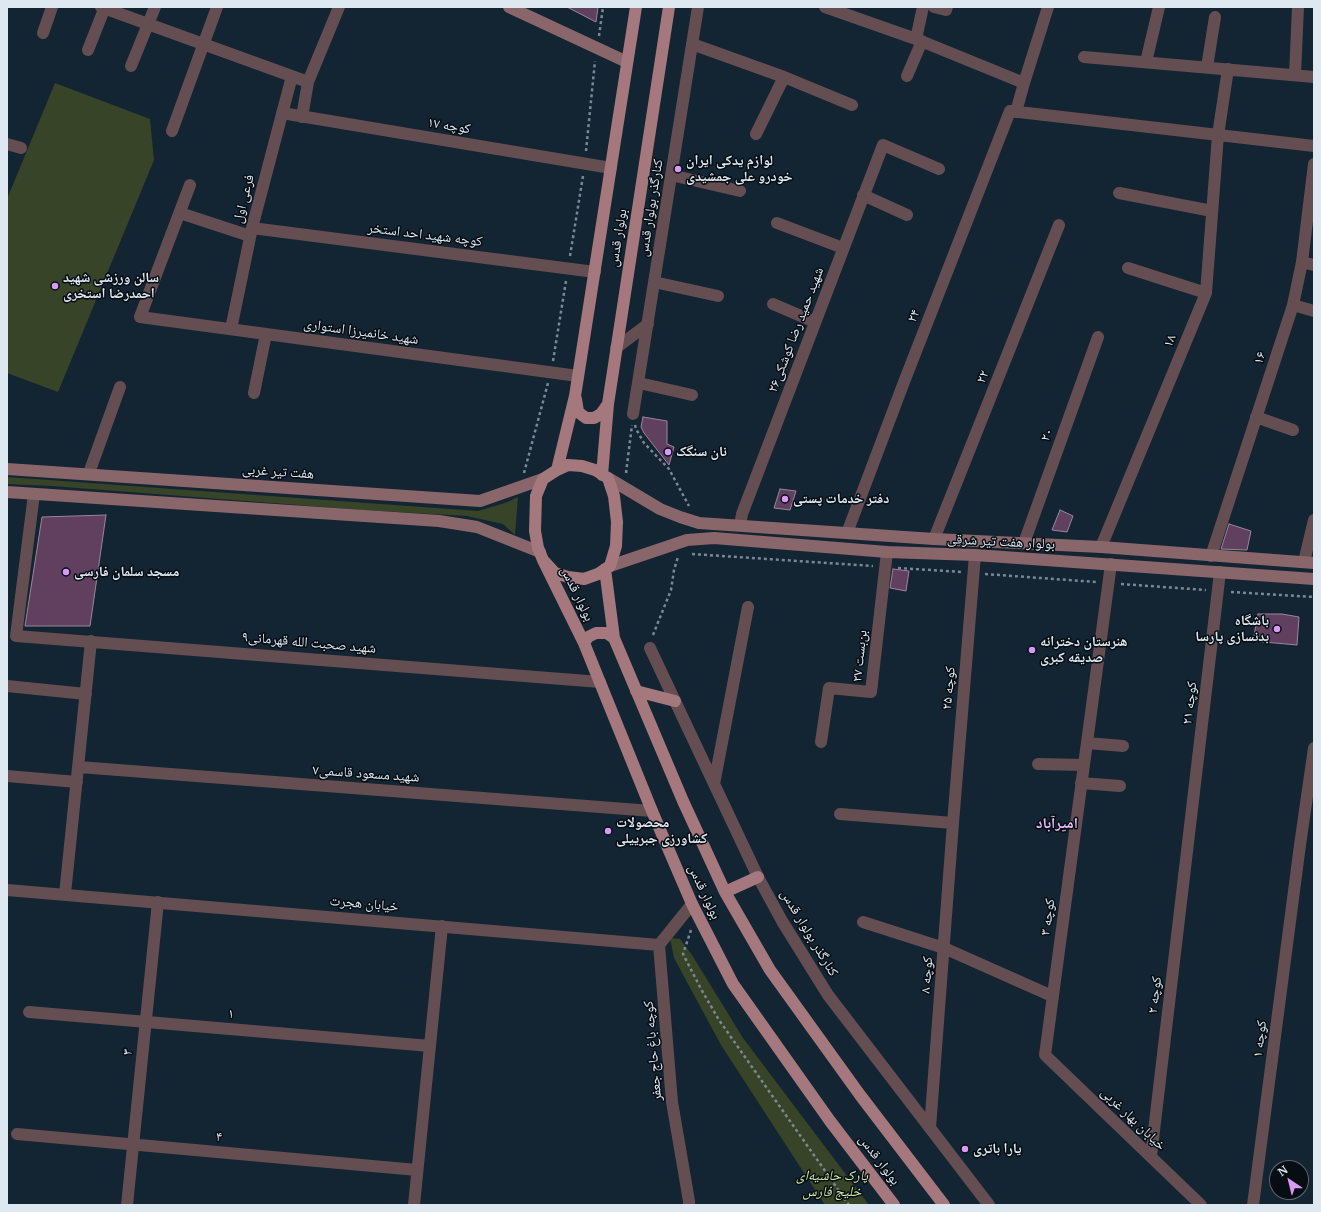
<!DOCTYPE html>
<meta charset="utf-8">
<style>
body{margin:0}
#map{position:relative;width:1321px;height:1212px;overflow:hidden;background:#132432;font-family:Merriweather,serif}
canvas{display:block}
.frame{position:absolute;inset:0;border:8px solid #dde8f1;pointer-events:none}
.north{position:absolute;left:1269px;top:1160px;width:40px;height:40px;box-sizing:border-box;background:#060d13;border:1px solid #5c656c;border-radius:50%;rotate:325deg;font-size:11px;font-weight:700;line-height:16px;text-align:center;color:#dde8f1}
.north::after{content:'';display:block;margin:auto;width:14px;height:18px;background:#d99af7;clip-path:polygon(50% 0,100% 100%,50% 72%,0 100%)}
</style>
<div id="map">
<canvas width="1321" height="1212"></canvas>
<div class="frame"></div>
<div class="north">N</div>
</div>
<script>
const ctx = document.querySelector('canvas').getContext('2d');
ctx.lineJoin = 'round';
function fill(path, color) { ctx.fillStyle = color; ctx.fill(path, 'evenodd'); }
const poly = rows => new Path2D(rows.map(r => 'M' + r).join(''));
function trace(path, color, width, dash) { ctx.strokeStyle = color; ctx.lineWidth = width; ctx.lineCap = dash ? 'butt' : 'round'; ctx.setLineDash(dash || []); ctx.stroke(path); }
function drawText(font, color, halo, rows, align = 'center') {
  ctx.font = font + ' Merriweather,"Noto Naskh Arabic",serif'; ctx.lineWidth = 3; ctx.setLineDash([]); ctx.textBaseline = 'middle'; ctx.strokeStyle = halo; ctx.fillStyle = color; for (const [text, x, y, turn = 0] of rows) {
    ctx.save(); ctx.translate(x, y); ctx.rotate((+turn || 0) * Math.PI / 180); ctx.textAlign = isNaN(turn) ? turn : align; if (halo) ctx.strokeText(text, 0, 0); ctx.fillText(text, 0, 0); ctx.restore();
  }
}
const green = poly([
 [55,83,150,119,154,160,58,392,7,373,7,199],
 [7,477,478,511,505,503,518,497,515,535,503,524,467,516,362,510,52,486,7,484],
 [670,938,680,939,692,955,743,1038,869,1205,825,1205,782,1139,721,1045,674,958]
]);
const building = poly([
 [567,7,598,7,596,22,567,7],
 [643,417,667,421,667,444,674,447,669,465,644,433,641,427,643,417],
 [780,489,796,491,790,510,774,508,780,489],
 [1060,510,1073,516,1067,532,1052,530,1060,510],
 [106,515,90,626,25,626,42,517,106,515],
 [1229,524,1251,531,1247,550,1221,549,1229,524],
 [893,569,909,571,906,591,890,588,893,569],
 [1258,614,1282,614,1299,617,1297,645,1253,641,1258,614]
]);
const path = poly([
 [599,36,603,7],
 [586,151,595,61],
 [570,256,583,176],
 [553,361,566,281],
 [635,425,636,429,644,443,669,469,689,506],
 [524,473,548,383],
 [626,473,632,425],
 [692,554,873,566],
 [898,568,962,572],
 [985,574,1096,582],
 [1121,584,1206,590],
 [1231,592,1314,597],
 [653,635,671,590,674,570,678,557],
 [691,930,683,954,701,989,719,1020,849,1205]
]);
const street = poly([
 [101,7,308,82],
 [825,7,916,39,1024,83],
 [934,7,946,10,947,7],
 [43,33,52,7],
 [916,39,923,7],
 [692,44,784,77,852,105],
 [88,50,105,7],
 [1084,57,1314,77],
 [1146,62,1159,7],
 [131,66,155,7],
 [1207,67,1215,17],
 [1295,75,1298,7],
 [907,76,922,41],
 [1016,112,1024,83,1048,7],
 [282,113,611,168],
 [302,117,308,82,339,7],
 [172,131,217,7],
 [756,134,784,77],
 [7,144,21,148],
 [671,175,740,191],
 [190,185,140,317,578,376],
 [1119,193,1212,211],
 [863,195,907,215],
 [180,213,250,236],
 [777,223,843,248],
 [252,228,595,272],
 [1302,262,1314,265],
 [1128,268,1206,293],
 [654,282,718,296],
 [773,304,815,322],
 [1293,305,1314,311],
 [231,329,252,228,292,76],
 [616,348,648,324],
 [639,383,692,395],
 [254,393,266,334],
 [633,414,698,7],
 [1256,417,1293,430],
 [89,473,120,387],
 [34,494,16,636,600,682],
 [740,525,742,514,883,145,939,169],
 [847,533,904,382,1010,111,1314,146],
 [934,539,1059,225],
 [1024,543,1098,337],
 [1101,547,1206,293,1218,135,1228,69],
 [1211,556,1293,305,1302,262,1314,164],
 [1304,562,1314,520],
 [1111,564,1045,1055,1201,1205],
 [650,648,758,877,782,921,828,995,989,1205],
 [7,686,86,694],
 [821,742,829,688,871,692,887,552],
 [1087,743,1123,746],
 [1038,764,1084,765],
 [79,767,652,811],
 [7,776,77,782],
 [1081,783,1120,786],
 [714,784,748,607],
 [840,814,953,823],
 [7,890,659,945],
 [65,894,91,641],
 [863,922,944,948,1052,996],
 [29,1012,430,1046],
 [930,1128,953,823,975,555],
 [17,1134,417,1170],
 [1151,1156,1220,572],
 [127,1205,158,902],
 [414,1205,442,926],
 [689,1205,689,1201,672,1102,659,945,692,904],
 [1253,1205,1300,845,1314,748]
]);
const secondary = poly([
 [509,7,627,62],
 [7,469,480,501,543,479],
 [608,478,660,509,680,517,699,523,934,539,1101,547,1314,563],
 [7,492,439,521,477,527,540,552],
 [610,566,687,540,714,538,887,552,975,555,1314,579]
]);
const primary = poly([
 [576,399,578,412,586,418,594,418,601,414,608,404],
 [568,465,582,466,595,470,608,478,614,496,617,522,616,546,610,566,598,574,584,579,568,577,555,573,543,560,538,548,535,531,536,496,543,479,557,470,568,465],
 [557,470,575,396,636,7],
 [602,475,608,404,669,7],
 [543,560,584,643,652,811,692,904,733,984,830,1121,894,1205],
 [605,569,614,638,683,801,725,892,770,970,860,1095,944,1205],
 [584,643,588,637,596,633,607,633,614,638],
 [636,691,675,701],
 [725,892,758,877]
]);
const markers = [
 [678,169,4,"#d99af7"],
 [55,286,4,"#d99af7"],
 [668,452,4,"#d99af7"],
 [785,499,4,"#d99af7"],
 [66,572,4,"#d99af7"],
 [1277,629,4,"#d99af7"],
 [1032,650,4,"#d99af7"],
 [608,831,4,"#d99af7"],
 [965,1149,4,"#d99af7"]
];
const streetNames = [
 ["کوچه ۱۷",449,126,9],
 ["فرعی اول",244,199,-76],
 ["کنارگذر بولوار قدس",651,208,-81],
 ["کوچه شهید احد استخر",425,235,7],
 ["بولوار قدس",618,238,-81],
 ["۲۴",914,316,-68],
 ["شهید حمید رضا کوشکی۲۶",796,330,-69],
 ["شهید خانمیرزا استواری",361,332,8],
 ["۱۸",1170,341,-68],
 ["۱۶",1260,358,-71],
 ["۲۲",983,377,-68],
 ["۲۰",1047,435,-70],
 ["هفت تیر غربی",278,472,4],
 ["بولوار هفت تیر شرقی",1001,542,3],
 ["بولوار قدس",577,594,64],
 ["شهید صحبت الله قهرمانی۹",309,643,5],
 ["بن‌بست ۲۷",860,656,-84],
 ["کوچه ۲۵",949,688,-85],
 ["کوچه ۲۱",1190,703,-83],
 ["شهید مسعود قاسمی۷",366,774,4],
 ["بولوار قدس",704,892,65],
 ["خیابان هجرت",364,904,5],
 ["کوچه ۳",1048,917,-82],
 ["کنارگذر بولوار قدس",809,933,59],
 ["کوچه ۸",927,975,-86],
 ["کوچه ۲",1155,995,-83],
 ["۱",231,1014,5],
 ["کوچه ۱",1260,1039,-83],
 ["کوچه باغ حاج جعفر",653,1051,-95],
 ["۳",128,1052,-84],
 ["خیابان بهار غربی",1133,1119,44],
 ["۴",219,1137,5],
 ["بولوار قدس",879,1160,53]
];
const poiNames = [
 ["لوازم یدکی ایران",686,161],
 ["خودرو علی جمشیدی",686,177],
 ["سالن ورزشی شهید",63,278],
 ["احمدرضا استخری",63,294],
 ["نان سنگک",676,452],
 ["دفتر خدمات پستی",793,499],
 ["مسجد سلمان فارسی",74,572],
 ["باشگاه",1269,621,"right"],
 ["بدنسازی پارسا",1269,637,"right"],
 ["هنرستان دخترانه",1040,642],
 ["صدیقه کبری",1040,658],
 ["محصولات",616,823],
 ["کشاورزی جبرییلی",616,839],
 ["یارا باتری",973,1149]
];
const parkNames = [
 ["پارک حاشیه‌ای",832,1176],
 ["خلیج فارس",832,1192]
];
const neighbourhoodNames = [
 ["امیرآباد",1057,824]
];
fill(green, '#384427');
fill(building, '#603f5f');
trace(building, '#9a8799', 1);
trace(path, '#7a8894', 2.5, [3, 3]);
trace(street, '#644e51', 12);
trace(secondary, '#89666a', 12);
trace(primary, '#a5787e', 12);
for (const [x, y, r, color] of markers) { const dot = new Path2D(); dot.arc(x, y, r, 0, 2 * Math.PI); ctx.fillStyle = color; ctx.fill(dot); trace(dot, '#060d13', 1.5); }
drawText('14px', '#dde8f1', '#060d13', streetNames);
drawText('bold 14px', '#dde8f1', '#060d13', poiNames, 'left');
drawText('italic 14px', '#d3f1aa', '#060d13', parkNames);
drawText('bold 15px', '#e8bcfd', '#060d13', neighbourhoodNames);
</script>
